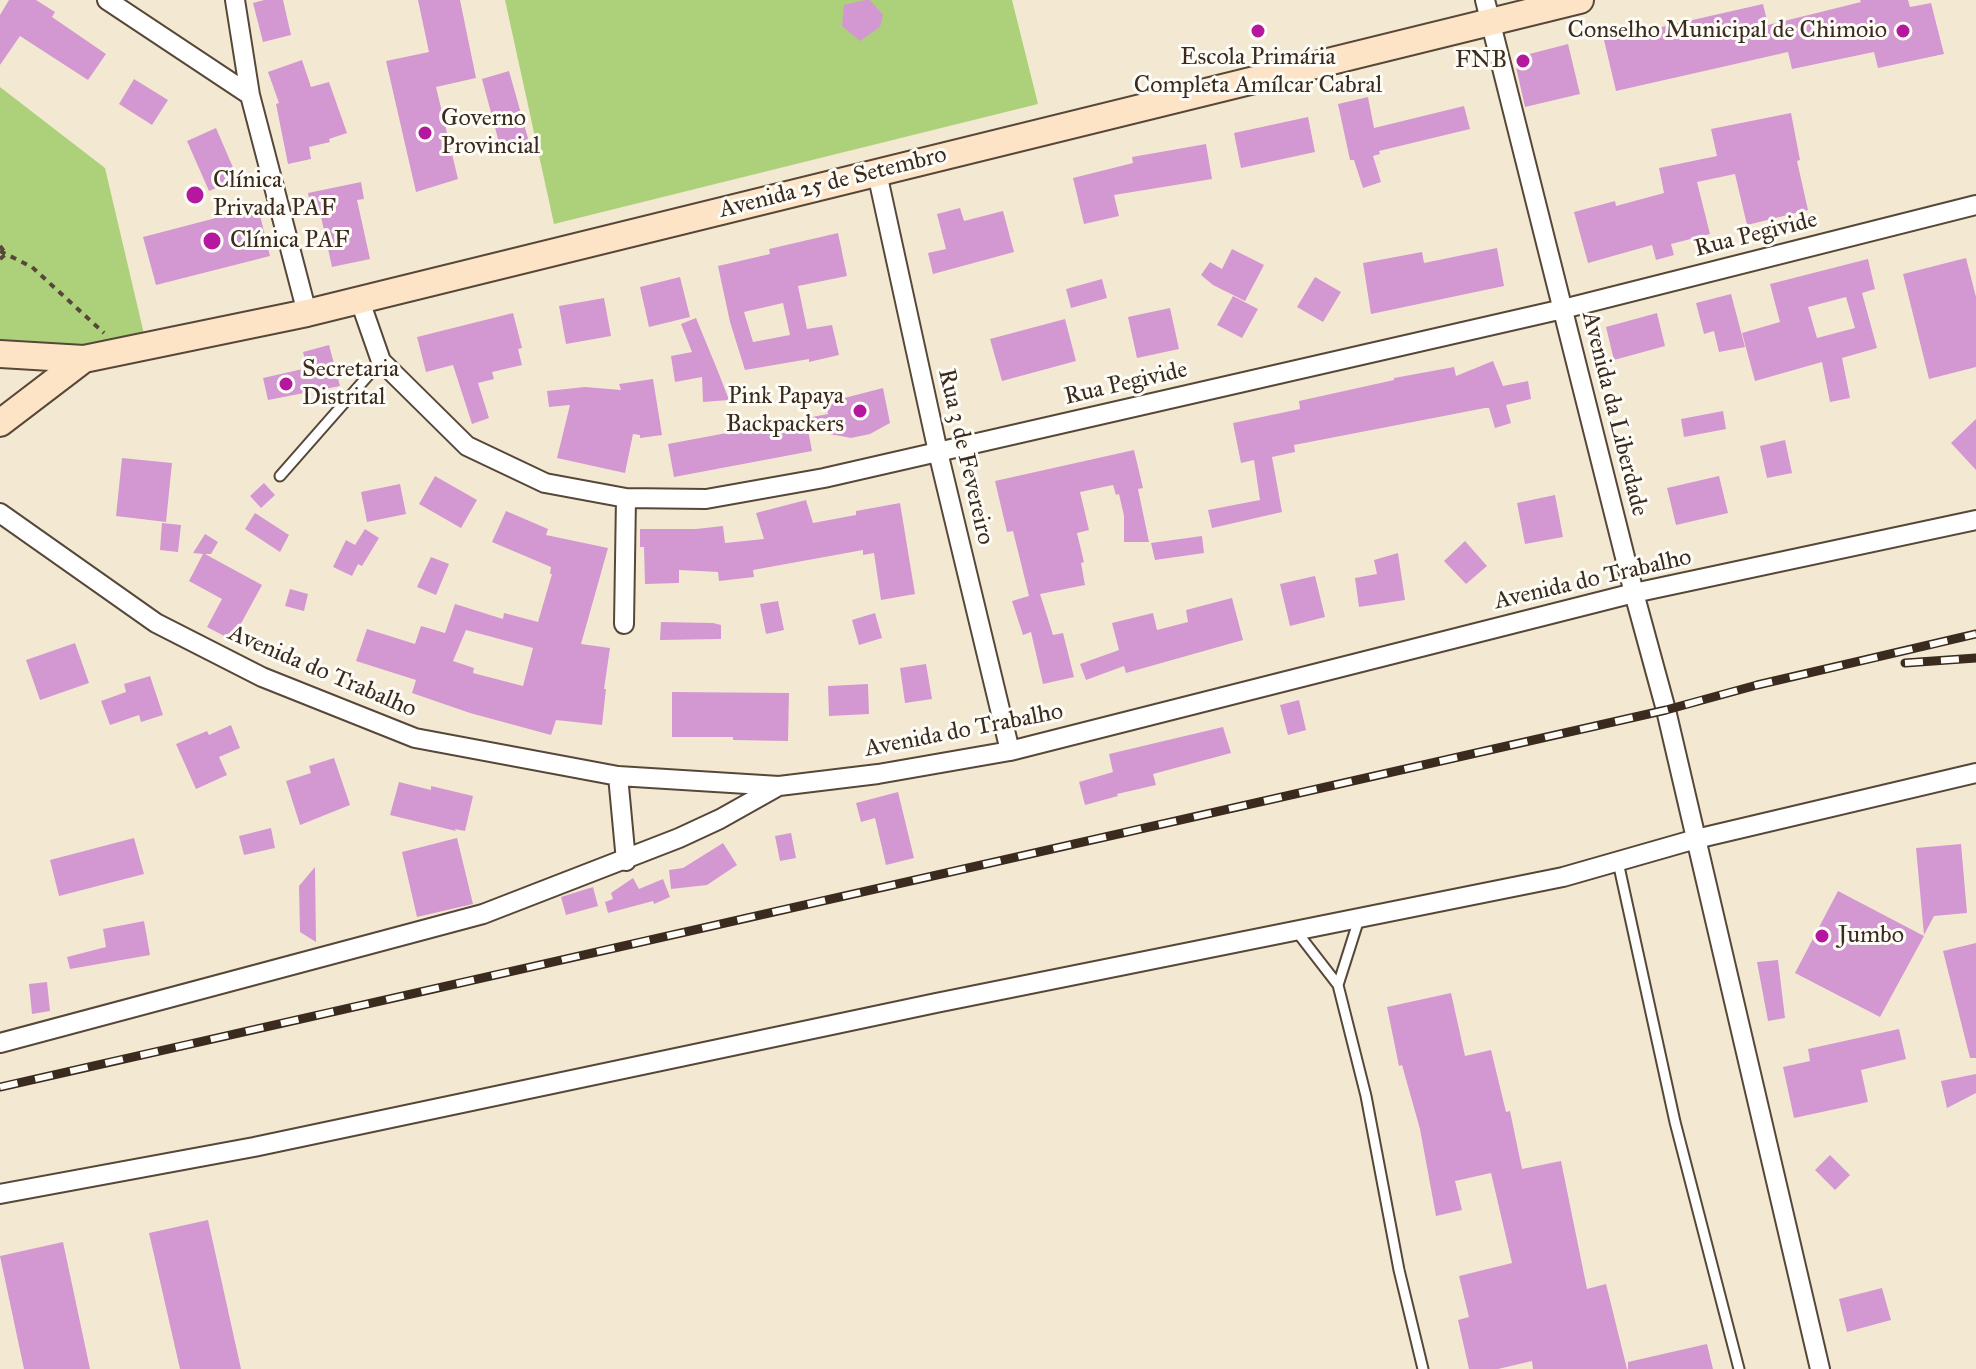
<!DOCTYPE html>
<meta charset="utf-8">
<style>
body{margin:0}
canvas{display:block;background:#f3e9d2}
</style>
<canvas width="1976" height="1369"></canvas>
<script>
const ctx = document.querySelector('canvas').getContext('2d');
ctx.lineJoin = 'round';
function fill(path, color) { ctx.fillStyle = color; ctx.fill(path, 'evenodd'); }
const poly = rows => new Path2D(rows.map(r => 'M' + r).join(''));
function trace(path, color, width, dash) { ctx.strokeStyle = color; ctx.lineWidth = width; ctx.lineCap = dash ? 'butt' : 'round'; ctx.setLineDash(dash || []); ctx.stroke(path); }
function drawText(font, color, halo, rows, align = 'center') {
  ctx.font = font + ' "IM FELL Great Primer",serif'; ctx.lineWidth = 6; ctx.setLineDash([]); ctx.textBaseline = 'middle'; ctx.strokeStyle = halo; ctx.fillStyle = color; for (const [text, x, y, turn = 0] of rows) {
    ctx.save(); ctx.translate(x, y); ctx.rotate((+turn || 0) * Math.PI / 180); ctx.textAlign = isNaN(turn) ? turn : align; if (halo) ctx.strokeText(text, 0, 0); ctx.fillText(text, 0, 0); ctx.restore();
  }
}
const green = poly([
 [505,0,1012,0,1038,104,554,224],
 [0,87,105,168,144,334,30,355,0,348]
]);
const building = poly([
 [9,0,36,0,55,12,52,17,106,54,88,80,20,36,0,65,0,15],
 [264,0,283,0,291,35,263,42,253,3],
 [418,0,460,0,476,78,436,87,458,179,416,192,386,61,429,52],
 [865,0,870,0,883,15,880,27,860,41,842,26,844,5],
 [1860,0,1908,0,1910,7,1931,3,1944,54,1878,68,1874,52,1792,69,1788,52,1616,91,1604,40,1763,4,1768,25,1861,2],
 [1568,44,1580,94,1525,107,1514,58],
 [302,60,311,87,329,82,347,133,329,139,330,142,309,147,311,159,288,164,276,104,279,103,268,72],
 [509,71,529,142,501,150,482,79],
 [134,79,168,100,152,125,119,104],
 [1368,97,1374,128,1464,106,1470,129,1379,151,1380,154,1373,156,1381,182,1363,188,1354,160,1350,160,1338,104],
 [1791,113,1800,160,1797,161,1808,210,1747,225,1735,174,1697,182,1710,234,1671,244,1674,255,1656,260,1652,245,1588,263,1574,212,1615,201,1616,206,1664,193,1659,168,1717,156,1711,129],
 [1308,117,1315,152,1241,168,1234,133],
 [216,128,238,179,209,191,187,141],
 [1206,144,1212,179,1114,195,1119,216,1084,224,1073,178,1133,163,1132,157],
 [361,182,364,199,357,200,370,259,332,267,320,212,312,214,308,193],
 [258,207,270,256,156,285,143,237],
 [960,208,964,221,1003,211,1014,252,933,274,928,253,946,249,937,214],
 [838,233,847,276,798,286,807,329,832,325,839,355,809,362,809,359,745,370,730,322,718,266,770,254,769,249],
 [783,303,790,335,753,342,744,312],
 [1497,248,1504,286,1371,314,1363,263,1422,252,1424,263],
 [1232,249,1264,265,1245,301,1213,285,1201,275,1210,262,1222,269],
 [1966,258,1976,297,1976,367,1929,379,1903,274],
 [1868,259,1875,289,1862,293,1877,348,1842,358,1850,398,1830,402,1822,362,1755,381,1742,333,1780,322,1770,284],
 [1846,297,1855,328,1817,338,1808,307],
 [680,277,690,317,649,327,640,287],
 [1315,277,1341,292,1323,322,1297,307],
 [1102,279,1107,298,1071,308,1066,289],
 [1731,294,1745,347,1719,352,1714,331,1704,334,1696,303],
 [1233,296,1258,309,1242,338,1217,325],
 [604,298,611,336,566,344,559,306],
 [1170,308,1179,349,1137,358,1128,317],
 [513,313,522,348,518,349,522,365,492,372,494,379,478,383,489,418,472,424,453,365,426,372,417,337],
 [1657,313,1665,346,1614,360,1606,327],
 [696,318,719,374,729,400,703,402,702,377,675,382,671,356,692,352,681,324],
 [1065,319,1076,361,1002,381,990,339],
 [329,345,340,386,268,400,263,378,307,368,303,352],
 [1493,361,1503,386,1528,381,1531,399,1506,405,1511,423,1495,428,1489,408,1485,408,1294,445,1295,452,1272,457,1282,512,1212,528,1208,510,1260,500,1254,460,1241,463,1233,423,1300,409,1299,401,1394,380,1394,378,1454,367,1456,376],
 [653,379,662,435,640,438,640,435,633,434,625,473,557,458,570,405,549,407,547,391,585,387,621,390,619,384],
 [883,388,890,423,870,434,851,438,808,430,812,451,674,477,668,444,828,414,825,403],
 [1723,411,1726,429,1684,437,1681,419],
 [1976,419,1976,470,1951,443],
 [1785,440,1792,473,1767,478,1760,446],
 [1134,450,1143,488,1138,489,1149,542,1124,542,1124,516,1119,494,1116,495,1113,485,1080,492,1089,530,1077,533,1084,562,1081,563,1085,585,1040,594,1053,635,1063,633,1074,677,1043,684,1031,632,1023,635,1012,601,1029,596,1013,531,1007,532,995,481],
 [122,458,172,463,166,522,116,516],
 [435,476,477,500,461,528,419,504],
 [1719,476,1728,513,1676,525,1667,488],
 [264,483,275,495,261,508,250,496],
 [400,484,406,514,367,522,361,492],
 [1555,495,1563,537,1525,544,1517,503],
 [806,500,813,523,856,515,856,511,900,503,915,594,881,600,874,553,863,555,863,550,753,570,754,577,719,581,718,572,679,570,679,583,645,584,644,547,640,547,640,529,696,529,723,526,725,543,764,539,756,513],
 [506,511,548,529,546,535,608,548,581,644,610,648,604,689,606,689,602,725,556,720,551,735,470,713,412,693,416,680,356,661,367,629,415,644,421,626,445,633,455,604,503,619,504,613,538,622,552,574,550,574,551,567,492,542],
 [466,630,533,648,523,686,473,673,474,668,453,661],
 [255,513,289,535,280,552,245,529],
 [162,523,181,525,178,552,160,550],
 [365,529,379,538,362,566,358,564,352,576,333,567,346,540,355,545],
 [205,534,218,542,211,554,205,554,262,585,232,640,207,627,222,599,189,581,203,554,193,553],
 [1202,536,1204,553,1155,560,1151,543],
 [1465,541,1487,566,1466,584,1444,561],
 [1398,553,1405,600,1359,607,1355,578,1377,574,1374,560],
 [431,557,449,564,436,595,417,587],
 [1315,576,1325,617,1290,626,1280,584],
 [290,589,308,594,304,611,285,606],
 [1232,598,1243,640,1126,673,1124,666,1086,680,1080,664,1119,650,1112,623,1153,613,1157,630,1188,622,1186,610],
 [778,601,784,630,766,634,760,604],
 [875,613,882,638,859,645,852,620],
 [661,622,713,623,721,625,721,639,660,640],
 [75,643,89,683,40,700,26,660],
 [926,664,932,699,905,703,900,668],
 [150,676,163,715,141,722,139,715,110,725,101,701,126,692,124,684],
 [868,684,869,714,829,716,828,686],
 [672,692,789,693,788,741,733,740,733,737,672,737],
 [1299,700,1306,730,1288,735,1280,705],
 [231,725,240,748,219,757,227,775,196,789,176,744,207,731,209,735],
 [1223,727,1231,753,1153,774,1156,785,1117,794,1118,796,1085,805,1079,782,1113,772,1109,754],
 [334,758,350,805,300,825,286,781,311,773,309,766],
 [399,782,431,790,431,786,473,796,465,831,455,829,456,831,390,815],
 [898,792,914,858,886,865,875,818,861,822,856,803],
 [271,828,275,848,244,855,239,836],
 [791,833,796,858,780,861,775,836],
 [134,838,144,874,59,896,50,860],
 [457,838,473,904,417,917,402,852],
 [723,843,737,865,707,885,671,889,669,870,683,868],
 [1961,844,1967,913,1934,916,1924,935,1916,848],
 [315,867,316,942,300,932,299,886],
 [633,878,639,889,663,879,670,897,654,904,653,901,608,913,605,902,613,899,611,893],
 [593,887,598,906,566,915,561,897],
 [1838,891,1924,936,1880,1017,1795,973],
 [144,921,150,955,70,969,67,957,106,947,103,929],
 [1976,943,1976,1058,1970,1058,1943,951],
 [1778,960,1785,1018,1768,1021,1757,962],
 [47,982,50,1011,32,1014,29,984],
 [1451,993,1465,1056,1491,1050,1506,1112,1510,1111,1522,1169,1561,1161,1587,1289,1606,1284,1627,1369,1533,1369,1532,1361,1498,1369,1469,1369,1458,1320,1469,1317,1459,1276,1512,1263,1491,1173,1455,1181,1462,1210,1436,1216,1420,1129,1402,1065,1399,1066,1387,1007],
 [1899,1029,1906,1059,1861,1070,1868,1102,1794,1118,1783,1067,1810,1061,1808,1049],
 [1976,1074,1976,1093,1947,1108,1941,1081],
 [1830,1155,1850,1175,1835,1190,1815,1170],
 [208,1220,241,1369,180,1369,149,1233],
 [63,1242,90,1369,24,1369,0,1256],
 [1882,1288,1891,1320,1847,1332,1839,1299],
 [1707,1344,1713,1369,1628,1369,1628,1362]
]);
const path = poly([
 [0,246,6,254,0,259],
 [0,251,32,267,104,333]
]);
const lane = poly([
 [280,476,381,361],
 [1618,862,1675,1122,1739,1369],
 [1297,932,1338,985,1366,1096,1399,1270,1423,1369],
 [1338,985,1359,919]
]);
const street = poly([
 [107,0,250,95],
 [235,0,250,95,307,313],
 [1485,0,1634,593,1666,710,1820,1369],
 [877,173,938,452,1010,751],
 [360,301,381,361,467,446,545,483,626,498,706,499,824,478,1563,309,1976,205],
 [0,513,156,623,262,677,415,738,618,776,779,786,878,774,1010,751,1634,593,1976,520],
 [624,624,626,498],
 [618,776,626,861],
 [0,1043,483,914,679,838,720,819,777,787],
 [0,1194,254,1147,936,1003,1563,877,1696,839,1976,773]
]);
const secondary = poly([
 [0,354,84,359,307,313,1580,0],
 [0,423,84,359]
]);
const rail = poly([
 [1905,663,1976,658],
 [0,1087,1666,710,1757,685,1976,634]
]);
const markers = [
 [1258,31,8,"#b5179e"],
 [1903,31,8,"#b5179e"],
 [1523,61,8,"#b5179e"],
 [425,133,8,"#b5179e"],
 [195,195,10,"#b5179e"],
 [212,241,10,"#b5179e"],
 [286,384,8,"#b5179e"],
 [860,411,8,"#b5179e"],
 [1822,936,8,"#b5179e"]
];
const poiNames = [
 ["Conselho Municipal de Chimoio",1887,31,"right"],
 ["Escola Primária",1258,58,"center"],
 ["Completa Amílcar Cabral",1258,86,"center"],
 ["FNB",1507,61,"right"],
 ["Governo",441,119],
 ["Provincial",441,147],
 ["Clínica",213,181],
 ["Privada PAF",213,209],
 ["Clínica PAF",230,241],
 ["Secretaria",302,370],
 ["Distrital",302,398],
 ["Pink Papaya",844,397,"right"],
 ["Backpackers",844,425,"right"],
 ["Jumbo",1838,936]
];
const streetNames = [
 ["Avenida 25 de Setembro",833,183,-14],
 ["Rua Pegivide",1756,235,-14],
 ["Rua Pegivide",1126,384,-13],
 ["Avenida da Liberdade",1614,414,76],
 ["Rua 3 de Fevereiro",965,457,77],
 ["Avenida do Trabalho",1593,580,-13],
 ["Avenida do Trabalho",322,672,23],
 ["Avenida do Trabalho",964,731,-11]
];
fill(green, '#add17a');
fill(building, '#d398d2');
trace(lane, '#574739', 13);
trace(street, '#574739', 22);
trace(secondary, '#574739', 30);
trace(path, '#574739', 4, [6, 6]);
trace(lane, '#fff', 9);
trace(street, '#fff', 18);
trace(secondary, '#fee4c6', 26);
trace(rail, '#3b2a1e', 9);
trace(rail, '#fdfcf7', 6, [18]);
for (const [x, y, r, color] of markers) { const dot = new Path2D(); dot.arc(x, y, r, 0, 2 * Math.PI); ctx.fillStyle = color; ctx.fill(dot); trace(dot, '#fdfcf7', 3); }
drawText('24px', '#3b2a1e', '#fdfcf7', poiNames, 'left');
drawText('24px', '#3b2a1e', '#fdfcf7', streetNames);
</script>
